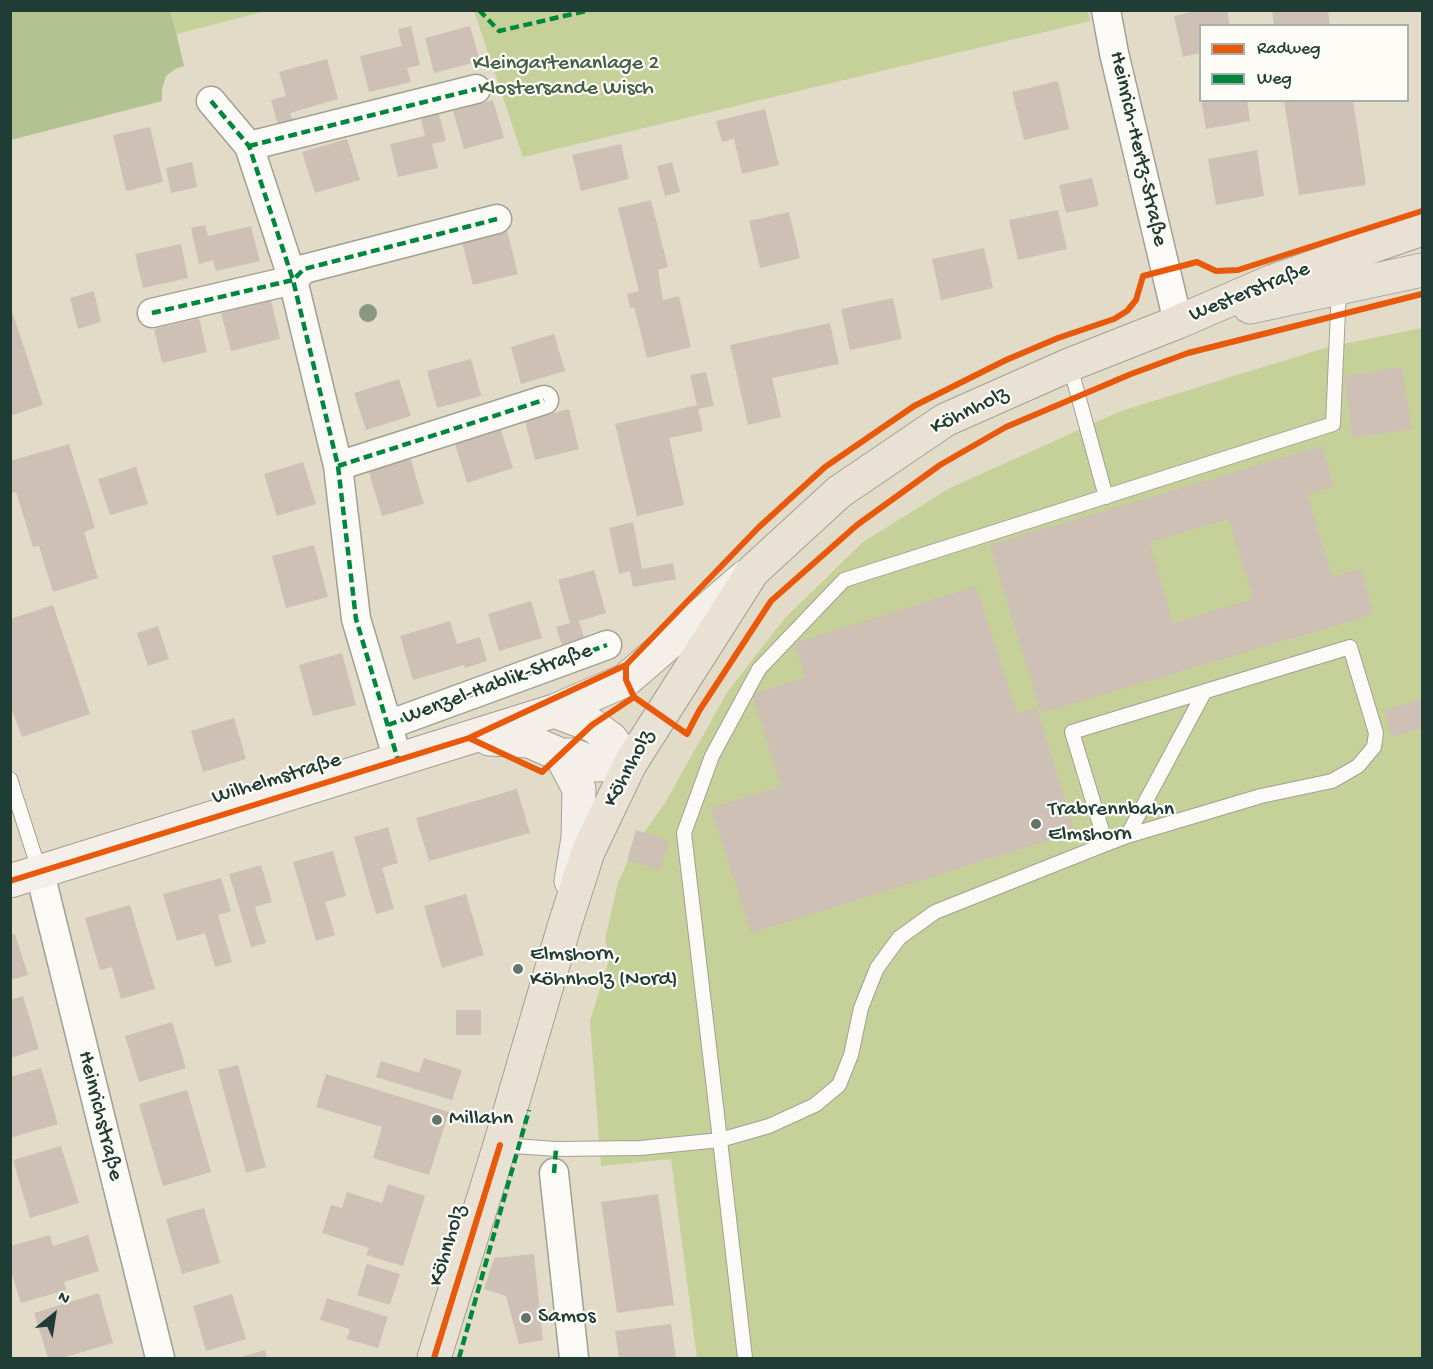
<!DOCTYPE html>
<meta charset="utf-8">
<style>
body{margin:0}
#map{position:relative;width:1433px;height:1369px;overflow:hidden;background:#e2dbc8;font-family:"Gochi Hand",sans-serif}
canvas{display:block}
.frame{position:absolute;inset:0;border:12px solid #1f3d34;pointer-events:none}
.legend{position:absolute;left:1199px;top:24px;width:210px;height:78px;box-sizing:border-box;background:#fdfcf7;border:2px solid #a4b0a9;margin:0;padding:8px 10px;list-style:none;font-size:18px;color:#1f3d34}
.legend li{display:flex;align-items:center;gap:12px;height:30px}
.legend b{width:30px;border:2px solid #a4b0a9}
.north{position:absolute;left:24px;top:1285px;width:60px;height:60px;-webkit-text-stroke:4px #fdfcf7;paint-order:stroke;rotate:30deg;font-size:16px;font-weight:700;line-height:24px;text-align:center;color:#1f3d34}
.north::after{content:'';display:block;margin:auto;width:21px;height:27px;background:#1f3d34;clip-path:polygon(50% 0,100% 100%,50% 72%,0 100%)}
</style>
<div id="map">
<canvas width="1433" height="1369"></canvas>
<div class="frame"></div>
<ul class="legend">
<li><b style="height:8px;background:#e8590c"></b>Radweg</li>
<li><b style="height:8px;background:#00873e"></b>Weg</li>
</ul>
<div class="north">N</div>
</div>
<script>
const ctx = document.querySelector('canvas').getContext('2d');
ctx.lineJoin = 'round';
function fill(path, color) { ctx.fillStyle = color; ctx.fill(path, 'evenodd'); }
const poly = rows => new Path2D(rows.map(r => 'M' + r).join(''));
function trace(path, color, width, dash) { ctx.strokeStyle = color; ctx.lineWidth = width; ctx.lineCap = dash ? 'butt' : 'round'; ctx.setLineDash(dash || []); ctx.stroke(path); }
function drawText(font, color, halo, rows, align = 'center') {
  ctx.font = font + ' "Gochi Hand",sans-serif'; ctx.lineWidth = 4.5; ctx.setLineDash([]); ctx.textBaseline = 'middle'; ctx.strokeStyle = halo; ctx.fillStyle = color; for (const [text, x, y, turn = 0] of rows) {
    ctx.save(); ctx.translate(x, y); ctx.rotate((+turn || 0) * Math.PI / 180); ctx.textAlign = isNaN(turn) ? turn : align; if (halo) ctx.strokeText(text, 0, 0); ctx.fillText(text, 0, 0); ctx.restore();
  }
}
const green = poly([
 [171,10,266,10,266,11,177,34],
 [1088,11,1090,21,523,157,474,11],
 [1422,328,1422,1358,697,1358,671,1159,601,1166,590,1021,610,957,605,939,618,883,635,845,665,803,728,691,785,618,863,542,950,488,1121,411,1328,347]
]);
const forest = poly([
 [11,10,171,11,184,66,175,69,166,76,162,89,162,101,11,140]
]);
const building = poly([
 [1200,10,1227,10,1230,26,1200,26,1200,53,1183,57,1174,16],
 [1272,10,1328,10,1330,26,1274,26],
 [411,26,420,65,407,68,411,82,369,92,360,56,402,46,398,29],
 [470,26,480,61,434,73,425,38],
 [327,59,338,99,290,113,294,125,279,129,271,100,286,96,279,72],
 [1058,81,1069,129,1024,140,1012,92],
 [493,100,504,138,464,149,453,111],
 [1201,100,1247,100,1250,121,1206,129],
 [1284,100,1353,100,1366,185,1299,195],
 [437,107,446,141,432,144,438,168,398,177,390,144,425,136,419,111],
 [765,109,779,165,742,174,734,139,722,142,716,121],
 [150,127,163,182,126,191,113,135],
 [347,139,360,180,315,193,302,152],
 [621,144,629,179,581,191,572,155],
 [1257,150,1264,196,1216,205,1208,159],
 [192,162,197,187,171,193,166,168],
 [672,162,680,192,665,196,657,166],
 [1092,178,1099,206,1066,213,1059,185],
 [651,200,668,267,658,270,663,300,679,296,691,347,647,358,634,307,630,308,627,294,639,291,618,208],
 [1058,210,1067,249,1018,260,1009,220],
 [789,212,800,258,760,268,749,221],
 [205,225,208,236,251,226,260,261,216,271,213,260,199,264,191,228],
 [506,227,518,274,473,285,461,238],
 [181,244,188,278,143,288,135,254],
 [984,248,993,288,941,300,932,259],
 [94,291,101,322,78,329,70,298],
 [893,298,902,339,850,350,841,309],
 [271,300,280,339,231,351,221,313],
 [10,305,43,405,10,416],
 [199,318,207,352,162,363,154,329],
 [830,323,839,364,772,378,781,417,748,425,730,345],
 [554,334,565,371,521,384,511,347],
 [471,359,481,396,437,408,427,371],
 [1402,367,1412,429,1353,438,1344,376],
 [706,372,714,406,698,409,703,431,669,438,684,505,637,516,615,424,697,405,690,375],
 [399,379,411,416,366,430,354,393],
 [569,409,579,449,535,460,525,421],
 [501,430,513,468,467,483,455,444],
 [69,444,95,528,84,532,98,578,53,592,39,546,33,547,16,492,10,493,10,461],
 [1322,446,1334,486,1307,494,1332,577,1361,569,1374,614,1041,713,990,545],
 [1229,519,1253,599,1173,623,1149,542],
 [410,457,424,504,382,516,368,469],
 [303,462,316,504,277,516,264,474],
 [136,467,148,504,110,515,98,479],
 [633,522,642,569,673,563,676,579,633,587,630,571,619,574,609,528],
 [314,545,328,597,286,608,272,556],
 [594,570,606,613,579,621,585,640,562,646,556,627,570,623,558,580],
 [976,586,1017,713,1036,707,1075,832,751,933,711,808,781,786,752,694,805,678,795,643],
 [531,601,542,638,499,651,488,614],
 [53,605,90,714,22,737,10,705,10,619],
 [450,621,457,644,480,637,487,661,465,668,464,665,413,680,400,636],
 [158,626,169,659,148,666,137,633],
 [342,653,356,705,313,716,299,665],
 [1422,699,1422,728,1392,737,1384,710],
 [234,718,246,759,203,772,191,731],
 [517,789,530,833,429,861,416,818],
 [388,827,398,863,382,868,394,909,376,914,354,837],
 [636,830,669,841,660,870,627,860],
 [333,851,346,896,325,902,335,935,316,941,293,862],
 [261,865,272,902,255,907,266,943,251,947,229,874],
 [221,878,231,911,218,915,232,962,215,967,205,933,177,941,163,894],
 [466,894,484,955,442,968,424,906],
 [130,905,155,989,121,999,112,967,100,970,85,918],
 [15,934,28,975,10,980,10,935],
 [23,996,39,1049,10,1058,10,1000],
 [456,1010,481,1010,481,1035,456,1035],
 [172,1022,186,1068,139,1082,125,1036],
 [424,1058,462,1070,452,1100,376,1077,381,1061,419,1073],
 [238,1065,266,1167,246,1173,218,1070],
 [41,1068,58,1124,10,1138,10,1077],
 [326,1074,449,1112,429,1175,373,1158,382,1127,316,1107],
 [187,1090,211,1172,163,1186,139,1104],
 [61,1146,79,1203,30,1218,13,1160],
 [388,1184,425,1196,403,1266,366,1255,369,1248,322,1233,331,1205,342,1208,347,1192,382,1203],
 [658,1194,674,1305,617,1313,601,1202],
 [204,1208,220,1263,182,1274,166,1219],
 [50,1235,53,1246,88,1235,99,1271,64,1282,66,1290,21,1303,10,1268,10,1246],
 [534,1254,543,1340,519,1344,506,1296,484,1289,494,1258],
 [367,1264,400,1274,390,1305,357,1295],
 [99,1293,113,1343,62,1358,48,1358,34,1313],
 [232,1294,246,1339,206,1351,193,1306],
 [327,1298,388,1317,378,1348,347,1339,350,1329,320,1320],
 [671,1324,676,1358,619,1358,615,1331],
 [265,1350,267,1358,237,1358]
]);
const lane = poly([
 [1070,366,1106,497],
 [10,779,40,873],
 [1127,836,1205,691],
 [500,1145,556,1149,640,1148,720,1140,684,833,712,756,759,669,844,580,1333,424,1339,289],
 [745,1358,720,1140,769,1126,815,1105,839,1085,851,1055,861,1008,877,968,899,938,935,912,1106,844,1127,836,1261,796,1332,781,1358,766,1374,747,1376,733,1350,647,1072,732,1106,844]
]);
const street = poly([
 [1106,10,1114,53,1178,322],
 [211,101,249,146,293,280,338,466,356,619,398,760],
 [249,146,476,89],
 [152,313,293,280,304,269,497,219],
 [338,466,544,400],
 [388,725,607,645],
 [40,873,160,1358],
 [554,1173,574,1358]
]);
const secondary = poly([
 [554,711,592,725,611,739,630,764],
 [489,739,529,741,561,755,573,755,597,765,630,764],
 [561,755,579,789,578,838,571,881],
 [10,881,554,711,626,680,745,577]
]);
const primary = poly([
 [1250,307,1422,270],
 [434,1358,500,1145,564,927,588,852,630,764,753,571,839,492,945,420,1069,365,1178,322,1273,281,1422,229]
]);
const quiet = poly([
 [479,10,499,31,590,10],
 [211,101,249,146,293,280,338,466,356,619,398,760],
 [249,146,476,89],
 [152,313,293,280,304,269,497,219],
 [338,466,544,400],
 [388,725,607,645],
 [554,1173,556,1149],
 [459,1358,529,1110]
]);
const cycleway = poly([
 [626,665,626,680,634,697,687,734,699,711,771,601,857,525,940,465,1006,427,1131,374,1188,353,1422,294],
 [469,738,542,772,592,725,634,697],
 [10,881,469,738,626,665,759,527,825,467,914,406,1006,360,1058,338,1114,319,1127,311,1136,300,1143,276,1197,262,1216,271,1238,270,1422,211],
 [434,1358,500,1145]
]);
const trees = [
 [368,313]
];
const markers = [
 [1036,824,6,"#637468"],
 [518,969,6,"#637468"],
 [437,1120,6,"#637468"],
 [526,1318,6,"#637468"]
];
const parkNames = [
 ["Kleingartenanlage 2",566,65],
 ["Klostersande Wisch",566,90]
];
const streetNames = [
 ["Heinrich-Hertz-Straße",1137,149,77],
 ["Westerstraße",1250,293,-22],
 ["Köhnholz",970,412,-26],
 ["Wenzel-Hablik-Straße",498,685,-20],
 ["Köhnholz",630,769,-62],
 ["Wilhelmstraße",277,780,-17],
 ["Heinrichstraße",99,1116,76],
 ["Köhnholz",449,1246,-73]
];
const poiNames = [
 ["Trabrennbahn",1048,811],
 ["Elmshorn",1048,836],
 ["Elmshorn,",530,956],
 ["Köhnholz (Nord)",530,981],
 ["Millahn",449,1120],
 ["Samos",538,1318]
];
fill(green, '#c5d198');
fill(forest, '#b2c290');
fill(building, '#cec0b5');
trace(lane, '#a1a094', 16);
trace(street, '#a1a094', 31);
trace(secondary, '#a1a094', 35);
trace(primary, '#a1a094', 35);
trace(lane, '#fbfaf7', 14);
trace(street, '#fbfaf7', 28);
trace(secondary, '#f4efe8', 33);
trace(primary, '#e9e1d4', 33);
trace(quiet, '#00873e', 4.5, [9, 4.5]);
trace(cycleway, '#e8590c', 6);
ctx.fillStyle = '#8a977f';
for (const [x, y] of trees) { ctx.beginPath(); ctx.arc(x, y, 9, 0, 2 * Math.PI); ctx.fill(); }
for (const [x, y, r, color] of markers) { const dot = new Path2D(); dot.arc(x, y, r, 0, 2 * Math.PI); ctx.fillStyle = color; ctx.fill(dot); trace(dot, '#fdfcf7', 2); }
drawText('22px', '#426043', '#fdfcf7', parkNames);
drawText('22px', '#1f3d34', '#fdfcf7', streetNames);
drawText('22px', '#1f3d34', '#fdfcf7', poiNames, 'left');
</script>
